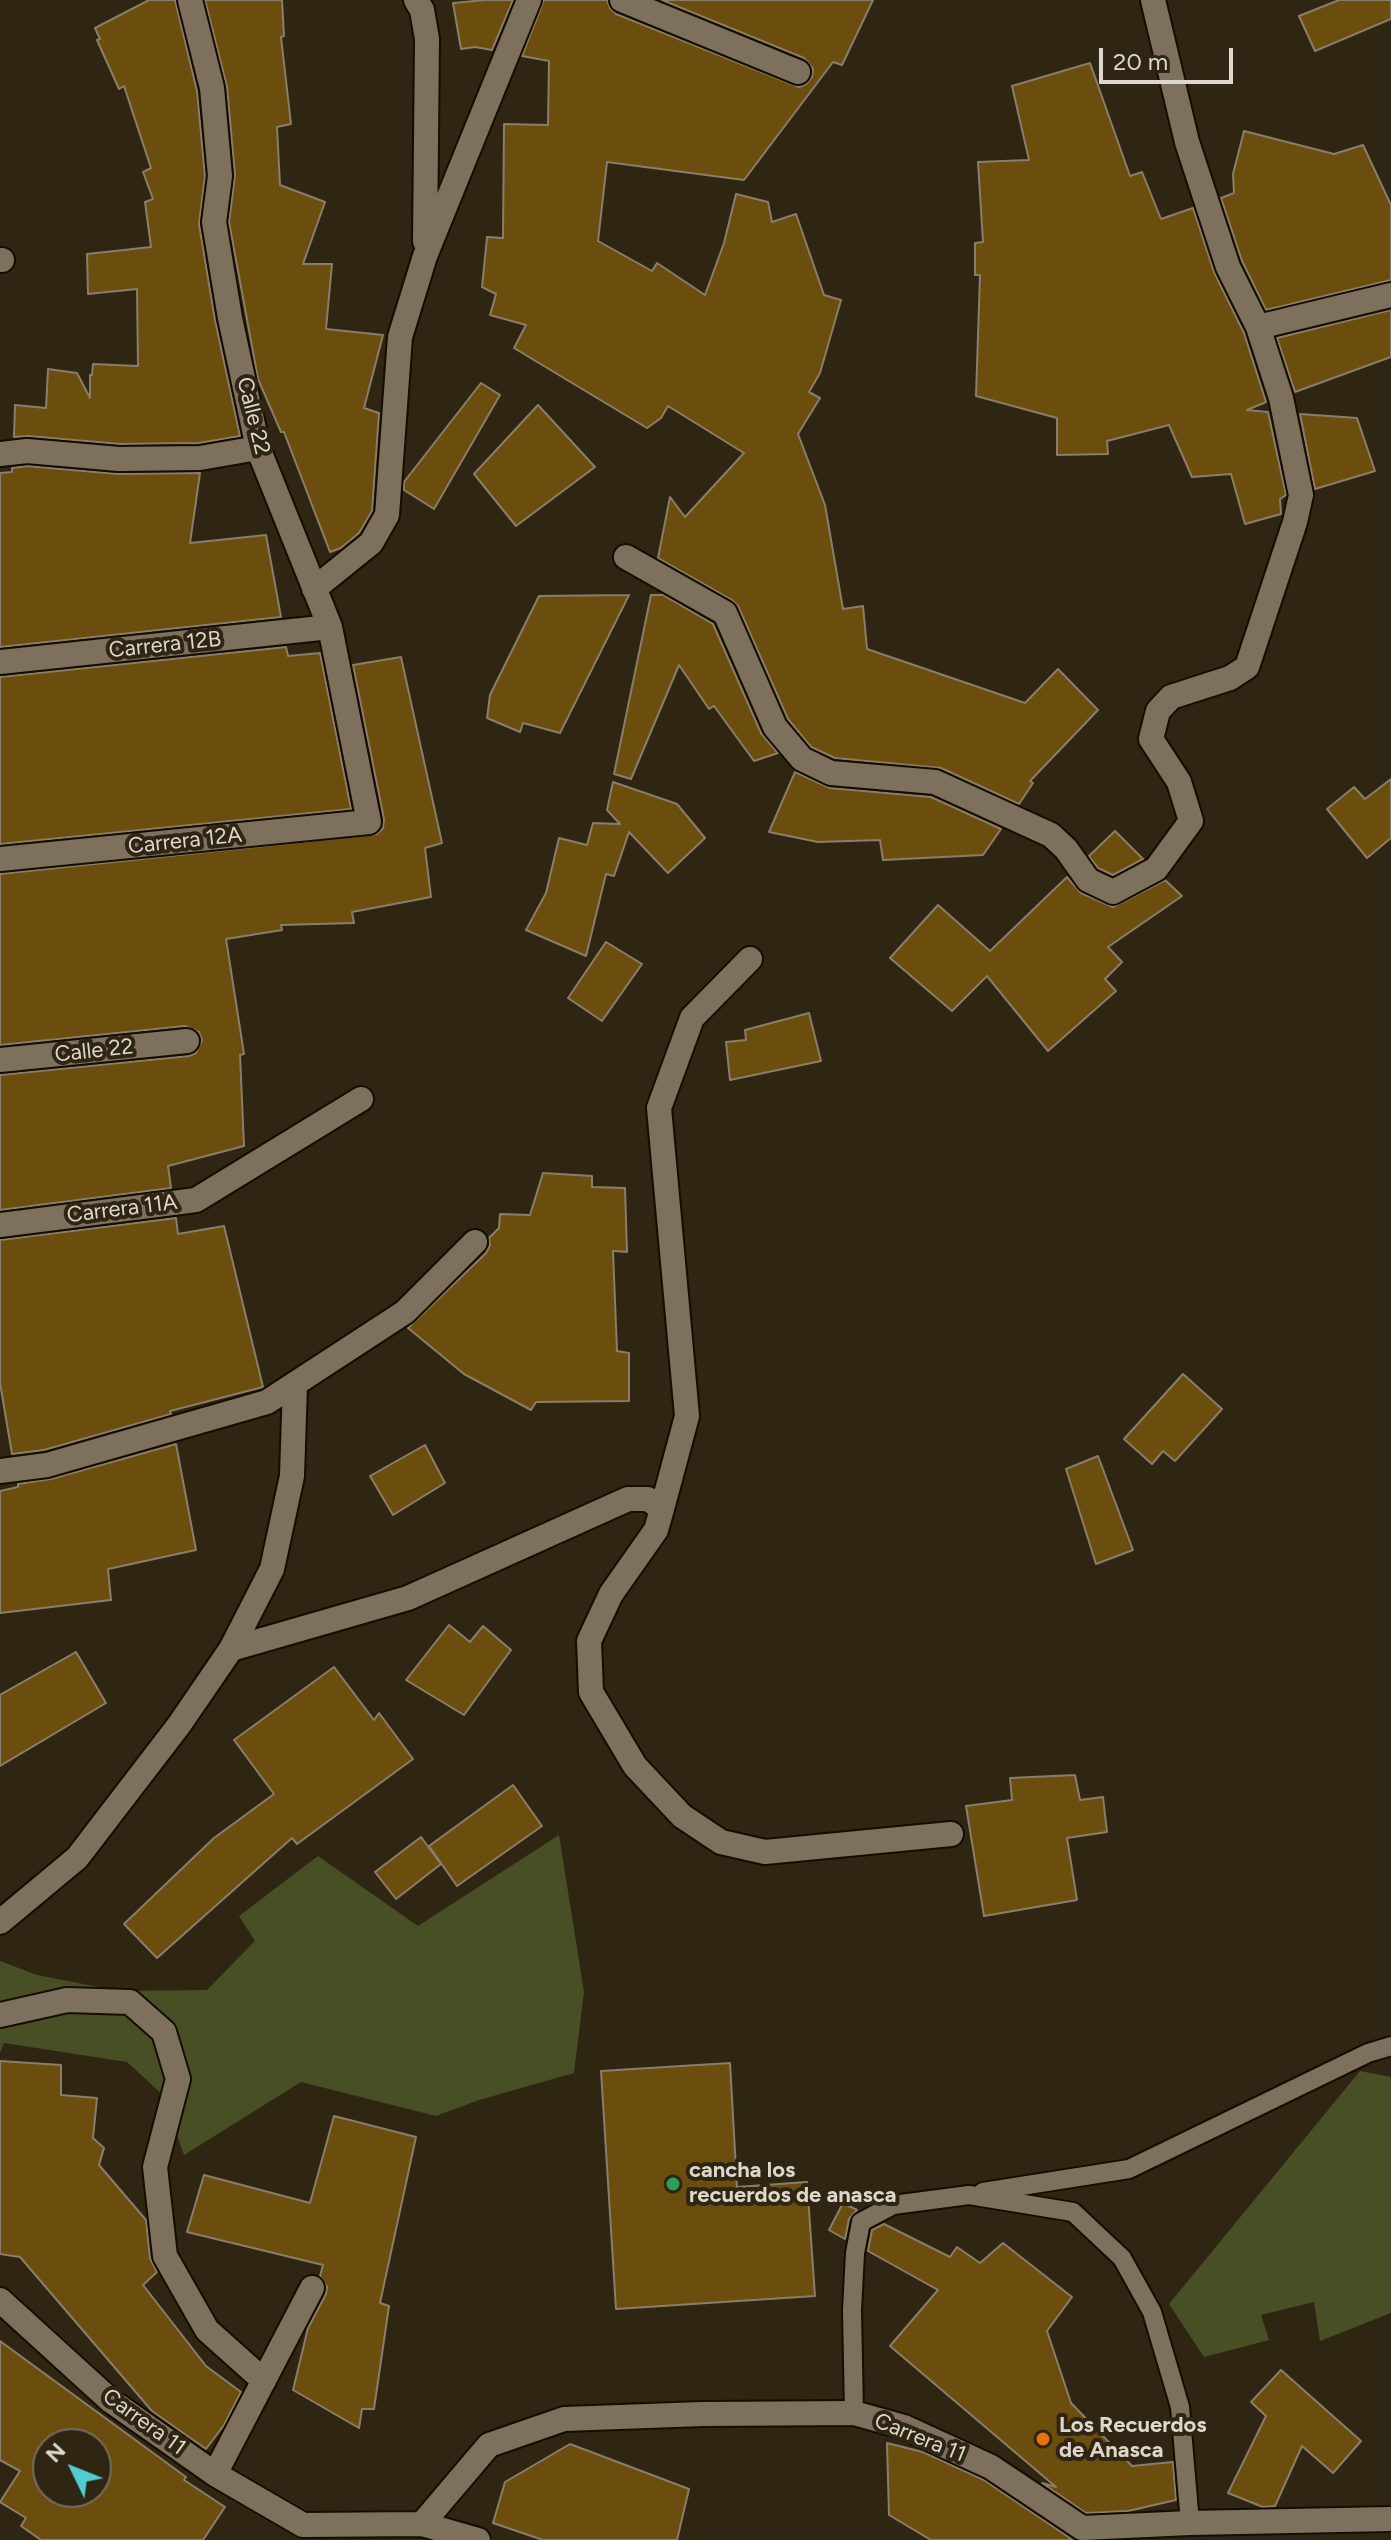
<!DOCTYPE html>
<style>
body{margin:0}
#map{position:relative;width:1391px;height:2540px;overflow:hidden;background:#2e2513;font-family:Figtree,sans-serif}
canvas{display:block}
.north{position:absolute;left:32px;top:2428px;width:80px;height:80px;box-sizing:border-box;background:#2e2513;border:2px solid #746c5d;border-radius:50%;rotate:313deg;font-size:22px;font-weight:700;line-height:32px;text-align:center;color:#ddd7cc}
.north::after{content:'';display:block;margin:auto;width:28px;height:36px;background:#51ccd1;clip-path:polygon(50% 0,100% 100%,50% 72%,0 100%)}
.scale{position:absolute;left:1099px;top:48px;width:134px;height:36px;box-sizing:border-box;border:4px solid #ddd7cc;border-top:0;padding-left:10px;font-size:24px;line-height:28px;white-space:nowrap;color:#ddd7cc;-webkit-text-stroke:6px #2e2513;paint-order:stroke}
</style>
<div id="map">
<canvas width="1391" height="2540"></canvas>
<div class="north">N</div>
<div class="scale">20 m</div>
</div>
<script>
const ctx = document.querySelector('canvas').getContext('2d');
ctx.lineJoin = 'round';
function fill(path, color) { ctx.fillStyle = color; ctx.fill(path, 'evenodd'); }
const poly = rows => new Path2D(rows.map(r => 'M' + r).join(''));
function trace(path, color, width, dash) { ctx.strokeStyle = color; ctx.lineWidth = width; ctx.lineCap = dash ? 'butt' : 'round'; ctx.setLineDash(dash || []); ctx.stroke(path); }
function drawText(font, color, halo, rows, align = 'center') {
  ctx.font = font + ' Figtree,sans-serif'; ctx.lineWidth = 8; ctx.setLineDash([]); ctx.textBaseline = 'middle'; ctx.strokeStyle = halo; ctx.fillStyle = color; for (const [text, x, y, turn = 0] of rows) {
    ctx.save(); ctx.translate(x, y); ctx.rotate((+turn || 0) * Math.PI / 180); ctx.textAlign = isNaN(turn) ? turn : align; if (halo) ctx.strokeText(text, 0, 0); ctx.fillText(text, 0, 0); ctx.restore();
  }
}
const green = poly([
 [559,1835,584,1992,574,2073,479,2100,436,2116,301,2082,184,2155,163,2095,127,2062,4,2043,0,2053,0,1961,37,1975,119,1991,207,1990,255,1941,239,1916,318,1856,418,1926],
 [1360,2071,1391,2077,1391,2313,1320,2341,1314,2302,1261,2315,1269,2340,1204,2357,1169,2304]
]);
const building = poly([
 [149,0,175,0,197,91,205,176,199,224,215,320,240,436,199,443,120,444,28,436,14,437,15,405,46,408,48,369,77,373,90,398,90,375,92,375,93,364,138,366,137,289,88,294,87,254,151,247,145,202,153,199,143,172,151,168,124,86,119,89,97,40,100,39,95,28,149,0],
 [205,0,282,0,284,36,281,37,291,124,277,127,280,185,325,202,303,264,332,264,326,329,383,335,364,408,379,413,372,511,359,533,341,548,330,552,284,432,281,432,258,379,229,222,235,175,227,87,205,0],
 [485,0,513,0,492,50,475,47,461,49,453,3,485,0],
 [544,0,607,0,610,8,616,14,799,87,806,84,812,77,813,69,804,58,662,0,873,0,842,65,833,62,744,180,607,162,598,241,652,271,657,263,705,295,724,243,736,194,768,202,772,222,796,214,824,295,841,300,820,373,809,392,820,398,798,434,825,505,843,609,863,606,867,649,1025,703,1058,669,1098,710,1030,781,1033,783,1019,804,941,768,835,758,811,747,788,719,738,606,732,600,658,558,670,497,685,517,744,453,668,406,661,418,647,428,514,348,526,325,490,315,496,294,482,287,487,237,503,238,504,124,548,125,549,61,522,56,544,0],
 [1339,0,1391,0,1391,19,1315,51,1299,16,1339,0],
 [1090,63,1130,176,1142,172,1161,219,1193,208,1214,272,1244,333,1266,402,1247,410,1268,412,1286,495,1280,499,1281,514,1245,524,1231,474,1192,477,1169,425,1107,441,1108,454,1057,455,1057,418,976,396,980,275,975,275,975,243,983,242,978,162,1029,160,1012,86,1090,63],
 [1244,131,1334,154,1363,145,1391,205,1391,280,1266,310,1242,261,1221,198,1234,193,1233,174,1244,131],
 [1391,310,1391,357,1295,392,1277,338,1391,310],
 [481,383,500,395,434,509,404,490,404,482,481,383],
 [538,405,595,467,516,526,474,474,538,405],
 [1300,414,1357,418,1375,471,1315,489,1300,414],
 [27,466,118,474,200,473,190,543,266,535,281,617,0,647,0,473,12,472,12,468,27,466],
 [629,595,560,733,523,723,520,732,487,718,490,695,539,596,629,595],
 [651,595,663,595,713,624,761,733,778,753,754,761,714,706,709,709,679,665,631,779,614,774,651,595],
 [286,647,288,656,320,653,351,809,0,844,0,677,286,647],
 [401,657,442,843,425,848,431,897,352,912,354,923,281,925,282,930,226,939,244,1054,240,1055,244,1146,168,1166,171,1188,0,1210,0,1075,189,1056,196,1053,202,1040,199,1032,185,1026,0,1045,0,874,377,834,383,828,384,819,353,665,401,657],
 [795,772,830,788,931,797,1001,829,983,855,883,860,880,840,818,842,769,832,795,772],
 [1391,779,1391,838,1367,858,1327,809,1354,787,1365,799,1391,779],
 [613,782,677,804,705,838,668,873,629,832,614,876,606,874,586,956,526,930,546,893,559,838,587,845,593,823,620,824,607,810,613,782],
 [1115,831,1143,859,1113,875,1098,868,1089,856,1115,831],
 [1067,877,1081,893,1113,907,1165,880,1182,896,1108,947,1122,962,1105,979,1116,991,1048,1051,987,976,952,1011,890,958,938,905,990,951,1067,877],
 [606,942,642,964,602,1021,568,998,606,942],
 [809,1013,821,1061,730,1080,726,1042,746,1040,745,1030,809,1013],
 [543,1173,592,1176,592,1187,625,1188,627,1252,613,1251,617,1351,629,1353,629,1401,536,1402,531,1410,464,1374,408,1328,486,1253,490,1245,489,1238,499,1228,500,1214,530,1215,543,1173],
 [176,1218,178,1234,224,1226,263,1387,170,1411,171,1414,44,1450,12,1454,0,1383,0,1240,176,1218],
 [1183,1374,1222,1409,1175,1461,1163,1451,1152,1464,1124,1439,1183,1374],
 [176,1444,196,1550,108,1569,111,1600,0,1613,0,1491,18,1487,18,1484,51,1479,176,1444],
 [425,1445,445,1483,393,1515,370,1476,425,1445],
 [1098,1456,1133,1550,1096,1564,1066,1469,1098,1456],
 [449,1625,470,1642,483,1626,511,1650,464,1715,406,1680,449,1625],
 [76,1652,106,1703,0,1766,0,1695,76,1652],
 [334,1667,374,1720,379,1713,413,1759,297,1844,292,1838,157,1958,124,1924,214,1838,274,1794,234,1740,334,1667],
 [1075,1775,1080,1800,1103,1797,1107,1832,1067,1838,1077,1900,984,1916,966,1806,1012,1800,1010,1778,1075,1775],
 [513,1785,542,1826,457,1886,429,1846,513,1785],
 [421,1837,441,1864,396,1899,375,1872,421,1837],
 [0,2061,61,2065,61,2095,97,2098,93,2138,104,2148,99,2165,146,2220,150,2258,157,2272,143,2285,206,2366,241,2392,224,2425,206,2449,152,2411,20,2257,0,2254,0,2061],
 [730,2063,737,2187,807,2182,815,2296,616,2309,601,2071,730,2063],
 [334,2116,416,2137,380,2303,389,2306,374,2409,362,2409,359,2428,293,2390,308,2328,326,2294,327,2287,320,2276,323,2265,187,2232,204,2175,310,2203,334,2116],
 [843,2203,857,2210,849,2219,845,2239,829,2230,843,2203],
 [884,2224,950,2257,957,2247,980,2263,1003,2243,1072,2297,1047,2331,1071,2403,1132,2466,1173,2462,1176,2500,1128,2511,1086,2513,1042,2483,1056,2487,890,2346,938,2290,868,2251,872,2230,884,2224],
 [0,2341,186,2477,184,2480,225,2507,203,2540,41,2540,21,2526,26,2518,0,2502,20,2471,0,2460,0,2341],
 [48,2444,96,2444,96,2492,48,2492,48,2444],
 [1281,2370,1361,2441,1333,2473,1302,2446,1275,2506,1263,2507,1228,2493,1266,2416,1251,2402,1281,2370],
 [887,2443,923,2452,984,2480,1073,2540,931,2540,889,2515,887,2443],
 [570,2444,689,2489,677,2540,543,2540,493,2523,505,2482,570,2444]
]);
const lane = poly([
 [983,2192,1129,2169,1368,2053,1391,2046],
 [854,2413,852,2310,855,2253,861,2222,893,2205,969,2195,1073,2212,1122,2258,1152,2312,1180,2407,1190,2523]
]);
const street = poly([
 [416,0,422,10,427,39,425,241],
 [622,0,798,72],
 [0,260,2,260],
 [1258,327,1391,295],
 [0,454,27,451,119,459,200,458,258,448],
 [626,557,725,613,775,727,802,759,831,773,935,782,1051,835,1066,849,1088,880,1113,892,1156,869,1191,821,1179,782,1151,739,1158,711,1171,697,1230,678,1247,667,1295,522,1301,495,1281,398,1258,327,1228,267,1187,142,1153,0],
 [314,589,371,543,387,515,400,337,425,256,529,0],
 [0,662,330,627],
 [0,859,369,822,330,627,258,448,230,318,214,222,220,176,212,88,190,0],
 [0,1060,187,1041],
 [0,1225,196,1200,361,1099],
 [0,1471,47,1465,267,1402,405,1312,475,1242],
 [662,1509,687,1416,659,1108,692,1018,750,959],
 [231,1649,272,1569,292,1476,295,1385],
 [0,1922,77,1858,179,1725,231,1649,408,1598,628,1499,648,1499,662,1509,656,1530,611,1594,589,1641,591,1692,635,1766,682,1816,721,1842,765,1852,951,1834],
 [0,2015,67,2000,130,2002,164,2032,178,2079,155,2167,165,2256,207,2330,264,2381],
 [0,2300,111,2401,215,2474,303,2525],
 [215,2474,312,2288],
 [422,2524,489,2445,564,2419,703,2414,854,2413,904,2427,991,2467,1082,2528,1190,2523,1391,2519],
 [303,2525,422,2524,478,2540]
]);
const markers = [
 [673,2184,8,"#2e9e5b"],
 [1043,2439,8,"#e8710a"]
];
const streetNames = [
 ["Calle 22",253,416,76],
 ["Carrera 12B",165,645,-6],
 ["Carrera 12A",185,841,-6],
 ["Calle 22",94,1051,-6],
 ["Carrera 11A",122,1209,-7],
 ["Carrera 11",144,2422,36],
 ["Carrera 11",920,2438,22]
];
const poiNames = [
 ["cancha los",689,2171],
 ["recuerdos de anasca",689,2196],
 ["Los Recuerdos",1059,2426],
 ["de Anasca",1059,2451]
];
fill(green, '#494f25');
fill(building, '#6b4d0d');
trace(building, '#8a7e6a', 2);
trace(lane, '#160d01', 22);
trace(street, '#160d01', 28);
trace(lane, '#7d715e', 18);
trace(street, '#7d715e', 24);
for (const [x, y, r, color] of markers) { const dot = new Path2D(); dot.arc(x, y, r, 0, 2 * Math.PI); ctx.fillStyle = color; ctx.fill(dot); trace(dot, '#2e2513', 3); }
drawText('22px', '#ddd7cc', '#2e2513', streetNames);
drawText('bold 22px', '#ddd7cc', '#2e2513', poiNames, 'left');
</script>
